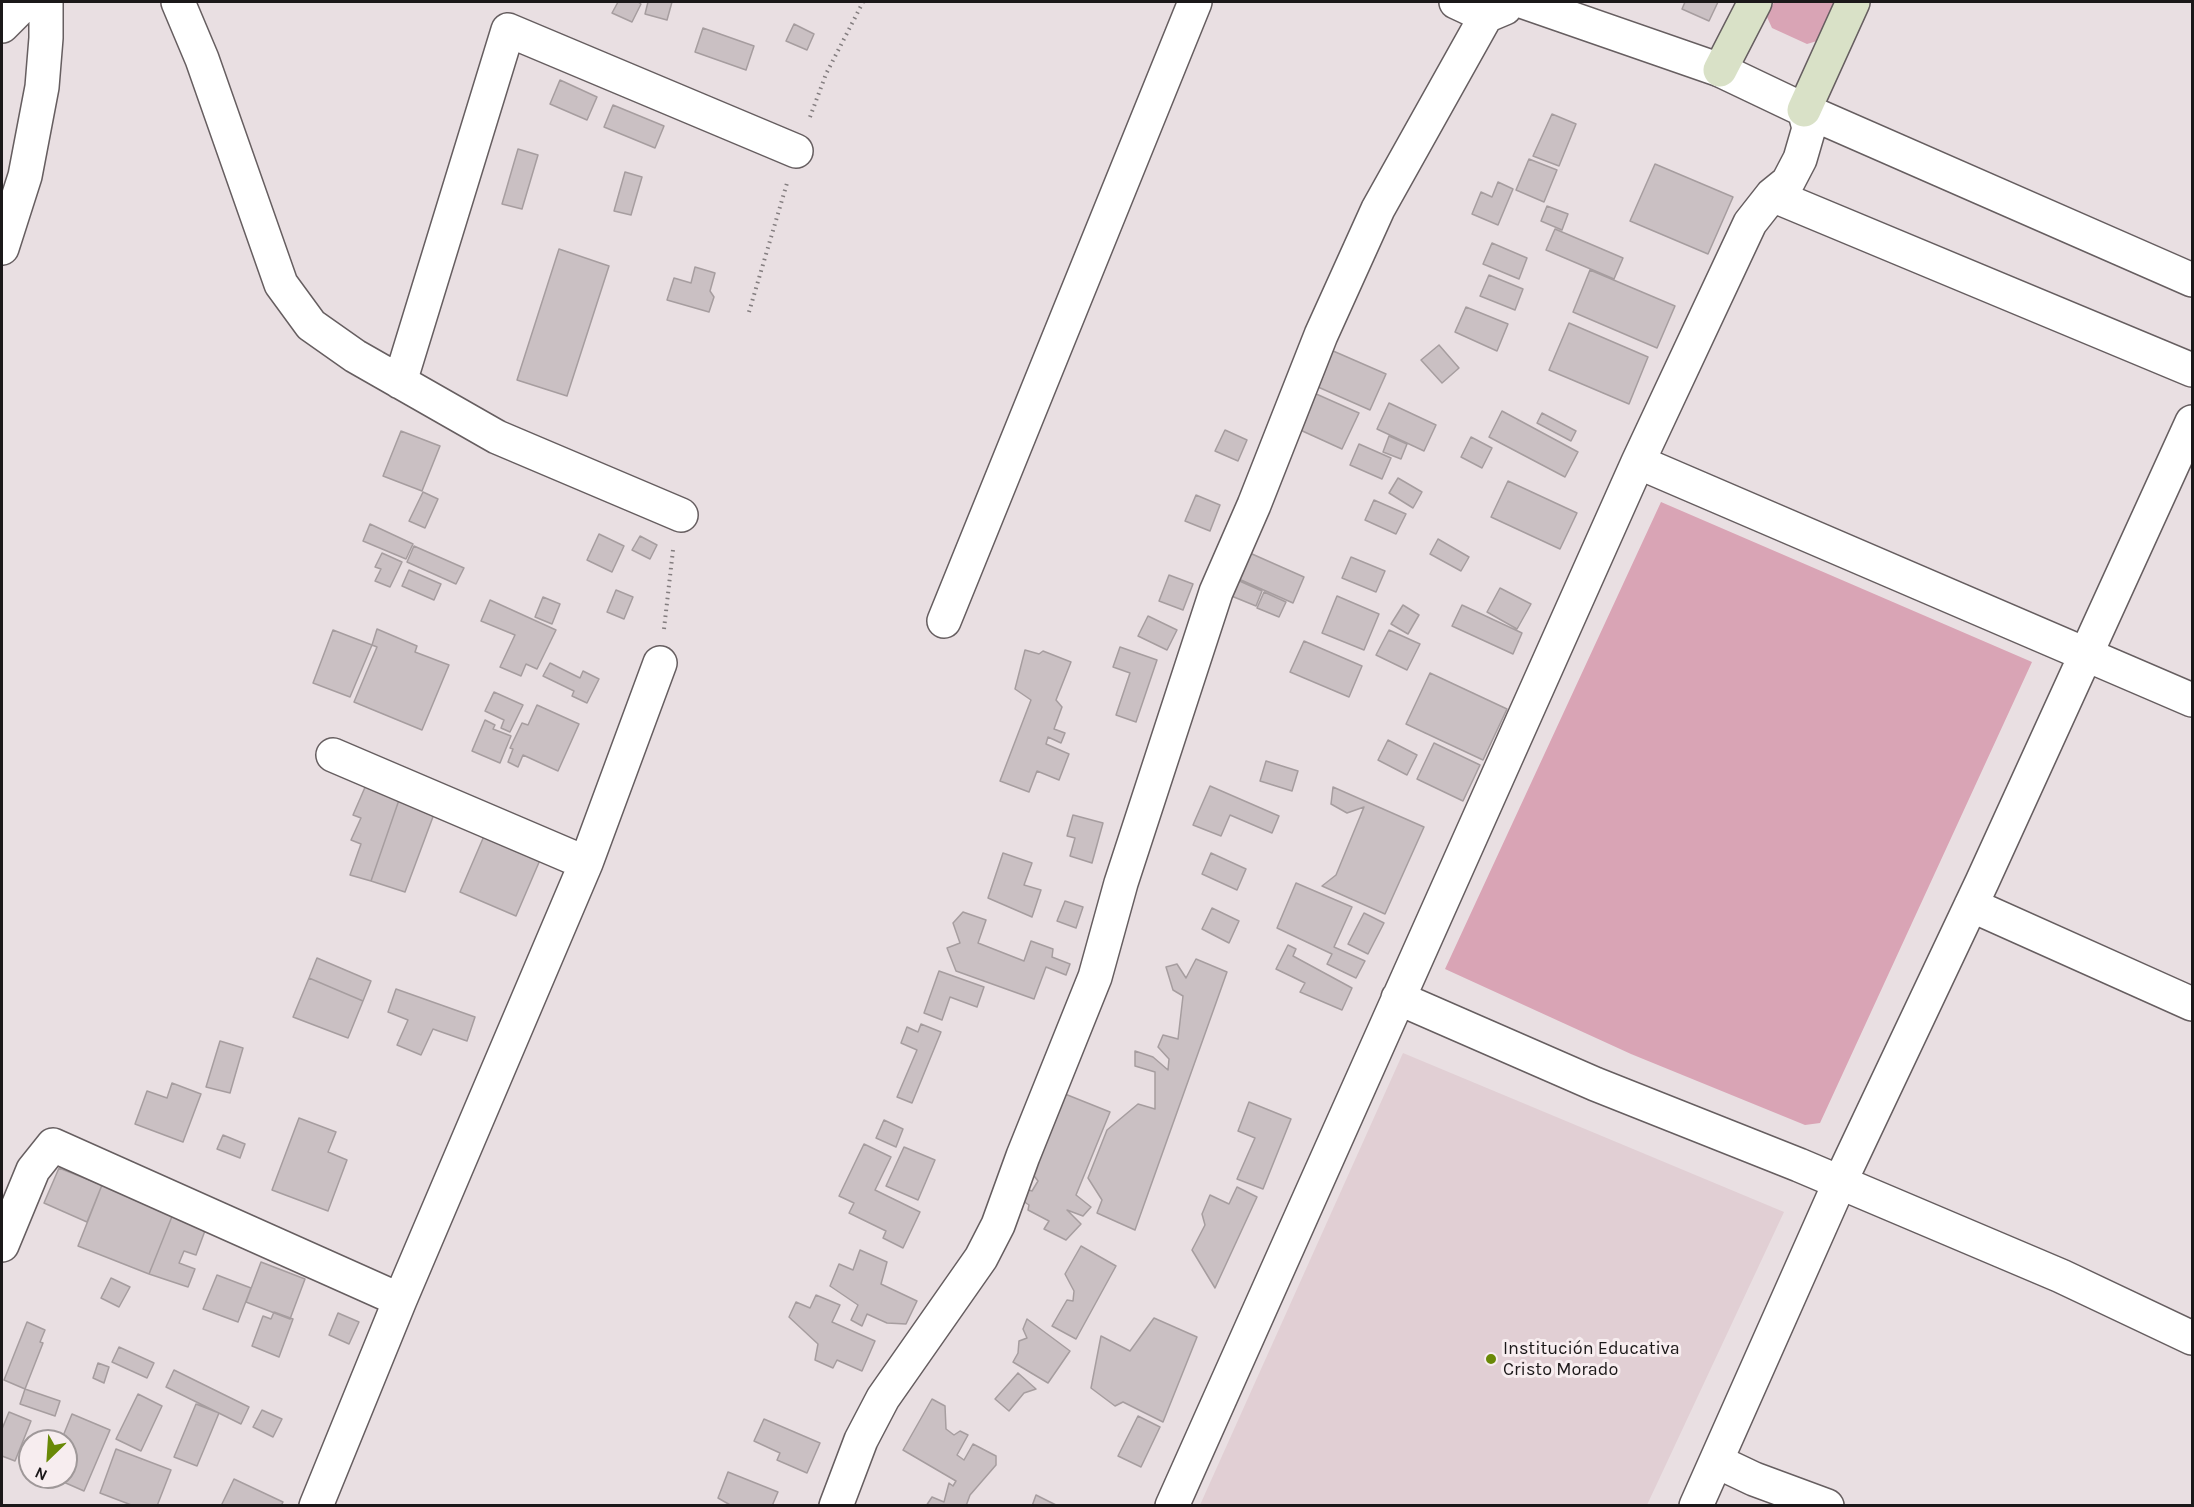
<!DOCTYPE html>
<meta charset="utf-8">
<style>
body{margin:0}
#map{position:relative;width:2194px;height:1507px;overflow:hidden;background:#e9dfe2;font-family:Karla,sans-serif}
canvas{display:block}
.frame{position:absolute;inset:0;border:3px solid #1b1819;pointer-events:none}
.north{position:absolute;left:18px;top:1429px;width:60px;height:60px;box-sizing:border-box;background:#f7edef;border:2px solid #9f9899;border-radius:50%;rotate:205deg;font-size:16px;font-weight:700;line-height:24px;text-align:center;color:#1b1819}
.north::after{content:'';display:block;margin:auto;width:21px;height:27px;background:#698906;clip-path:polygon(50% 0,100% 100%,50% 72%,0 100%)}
</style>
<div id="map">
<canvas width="2194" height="1507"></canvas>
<div class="frame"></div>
<div class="north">N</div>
</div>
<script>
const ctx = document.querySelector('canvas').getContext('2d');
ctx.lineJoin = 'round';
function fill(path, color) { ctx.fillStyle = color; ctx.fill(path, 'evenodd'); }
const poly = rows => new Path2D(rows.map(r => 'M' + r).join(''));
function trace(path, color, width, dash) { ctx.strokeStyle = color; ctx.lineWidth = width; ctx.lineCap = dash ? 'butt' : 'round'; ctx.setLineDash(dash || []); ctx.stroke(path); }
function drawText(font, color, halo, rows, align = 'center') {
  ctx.font = font + ' Karla,sans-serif'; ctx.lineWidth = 6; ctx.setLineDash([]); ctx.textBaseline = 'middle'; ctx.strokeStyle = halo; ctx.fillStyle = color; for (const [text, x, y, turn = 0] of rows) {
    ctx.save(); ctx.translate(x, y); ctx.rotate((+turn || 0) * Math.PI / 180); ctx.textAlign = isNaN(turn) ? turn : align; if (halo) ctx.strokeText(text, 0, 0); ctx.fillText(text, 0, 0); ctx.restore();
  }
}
const built = poly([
 [1403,1053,1784,1212,1647,1505,1200,1505]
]);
const green = poly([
 [1774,2,1835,2,1817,41,1807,44,1772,28,1767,17],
 [1661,502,2032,662,1820,1123,1805,1125,1631,1054,1445,969]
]);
const building = poly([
 [618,2,638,2,641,4,632,22,612,13,618,2],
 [648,2,672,2,667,20,645,14,648,2],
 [1685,2,1718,2,1709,21,1682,9,1685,2],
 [794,24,814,34,807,50,786,41,794,24],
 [703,28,754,46,746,70,695,52,703,28],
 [560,80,597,97,587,120,550,104,560,80],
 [613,105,664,126,655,148,604,127,613,105],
 [1552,114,1576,124,1559,166,1533,156,1552,114],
 [518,149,538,155,522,209,502,204,518,149],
 [1529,159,1557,170,1544,202,1516,190,1529,159],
 [1655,164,1733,197,1708,254,1630,221,1655,164],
 [625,172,642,177,631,215,614,211,625,172],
 [1498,182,1513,189,1498,225,1472,214,1481,192,1492,197,1498,182],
 [1547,206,1568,214,1562,230,1541,221,1547,206],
 [1555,229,1623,258,1614,279,1546,250,1555,229],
 [1492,243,1527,258,1519,279,1483,264,1492,243],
 [559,249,609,266,567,396,517,380,559,249],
 [695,267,715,273,710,291,714,297,709,312,667,300,674,278,691,283,695,267],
 [1590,270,1675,306,1657,348,1573,312,1590,270],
 [1489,275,1523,289,1515,310,1480,296,1489,275],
 [1466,307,1508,324,1497,351,1455,332,1466,307],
 [1569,323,1648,357,1629,404,1549,370,1569,323],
 [1439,345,1459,368,1442,383,1421,360,1439,345],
 [1324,347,1386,374,1370,410,1309,383,1324,347],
 [1314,393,1359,413,1342,449,1298,429,1314,393],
 [1389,403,1436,425,1424,451,1377,429,1389,403],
 [1502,411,1578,452,1565,477,1489,437,1502,411],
 [1542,413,1576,431,1571,441,1537,423,1542,413],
 [1225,430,1247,440,1238,461,1215,451,1225,430],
 [401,431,440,446,422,491,383,476,401,431],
 [1389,436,1407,444,1401,459,1383,452,1389,436],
 [1471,437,1492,448,1482,468,1461,457,1471,437],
 [1359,444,1391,458,1382,479,1350,465,1359,444],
 [1398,478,1422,492,1413,508,1389,493,1398,478],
 [1508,481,1577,513,1560,549,1491,517,1508,481],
 [423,492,438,499,425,528,409,521,423,492],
 [1196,495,1220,505,1210,531,1185,521,1196,495],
 [1374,500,1406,514,1396,534,1365,520,1374,500],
 [370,524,413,544,406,559,363,541,370,524],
 [599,534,624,546,612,572,587,560,599,534],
 [640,536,657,545,650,559,632,550,640,536],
 [1438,539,1469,557,1461,571,1430,554,1438,539],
 [414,546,464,568,456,584,407,562,414,546],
 [1243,550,1304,577,1293,603,1232,576,1243,550],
 [382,553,402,562,390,587,375,581,381,569,375,567,382,553],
 [1351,557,1385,571,1376,592,1342,578,1351,557],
 [409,570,441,584,434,600,402,586,409,570],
 [1169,575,1193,584,1183,610,1159,601,1169,575],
 [1235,579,1262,591,1256,606,1229,595,1235,579],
 [1500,588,1531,604,1517,629,1487,612,1500,588],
 [616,590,633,597,624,619,607,612,616,590],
 [1264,592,1286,602,1279,617,1257,608,1264,592],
 [1337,596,1379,614,1364,650,1322,633,1337,596],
 [543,597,560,604,552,624,535,617,543,597],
 [490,600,556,630,537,669,526,664,521,676,500,667,515,635,481,621,490,600],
 [1403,605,1419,615,1408,634,1391,624,1403,605],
 [1462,605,1522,633,1513,654,1452,626,1462,605],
 [1148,616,1177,630,1167,650,1138,636,1148,616],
 [377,629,417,646,415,652,449,665,422,730,354,702,377,647,372,645,377,629],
 [333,630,372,645,350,697,313,683,333,630],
 [1389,630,1420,644,1407,670,1376,655,1389,630],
 [1304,641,1362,666,1349,697,1290,672,1304,641],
 [1120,647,1157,660,1136,722,1116,715,1130,673,1113,667,1120,647],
 [1025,650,1039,654,1043,651,1071,662,1056,700,1062,707,1054,729,1065,733,1061,743,1048,737,1046,744,1069,754,1059,780,1037,771,1029,792,1000,781,1031,700,1015,689,1025,650],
 [550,663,580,678,583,671,599,679,587,703,572,696,574,691,543,676,550,663],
 [1430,673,1507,709,1483,760,1406,724,1430,673],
 [494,692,523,705,510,732,501,728,504,720,485,711,494,692],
 [537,705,579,724,558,771,523,755,518,767,508,762,513,749,510,748,522,723,528,725,537,705],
 [485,720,495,725,493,729,511,736,500,763,472,751,485,720],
 [1388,740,1417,755,1407,775,1378,760,1388,740],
 [1434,743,1480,765,1463,801,1417,779,1434,743],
 [1266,761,1298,771,1292,791,1260,781,1266,761],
 [366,785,399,800,371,881,350,875,361,844,351,840,361,818,353,815,366,785],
 [1210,786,1279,816,1272,833,1230,815,1221,836,1193,825,1210,786],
 [1333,787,1424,827,1385,914,1322,886,1336,875,1364,807,1347,813,1331,804,1333,787],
 [399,800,434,814,405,892,371,881,399,800],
 [1073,815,1103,823,1092,863,1070,856,1075,838,1067,836,1073,815],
 [484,836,540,860,516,916,460,892,484,836],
 [1003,853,1032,863,1024,885,1041,890,1032,917,988,898,1003,853],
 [1211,853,1246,869,1237,890,1202,874,1211,853],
 [1296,883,1352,907,1334,947,1365,961,1356,978,1327,964,1332,954,1277,928,1296,883],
 [1065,901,1083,907,1076,928,1057,921,1065,901],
 [1212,908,1239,921,1229,943,1202,929,1212,908],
 [963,912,986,920,978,943,1024,961,1031,941,1053,949,1052,957,1070,964,1066,975,1046,967,1034,999,956,971,947,948,960,943,953,923,963,912],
 [1364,913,1384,923,1368,954,1348,944,1364,913],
 [1288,945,1296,949,1293,956,1352,988,1342,1010,1300,992,1305,983,1276,969,1288,945],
 [317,958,371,981,363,1001,309,978,317,958],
 [1196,959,1227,972,1135,1230,1097,1213,1102,1200,1088,1178,1107,1130,1138,1104,1155,1109,1155,1072,1135,1066,1135,1051,1153,1057,1168,1070,1169,1059,1158,1047,1163,1035,1178,1039,1183,996,1173,990,1166,967,1177,964,1186,978,1196,959],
 [939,971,984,987,977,1007,950,997,942,1020,924,1013,939,971],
 [309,978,363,1001,348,1038,293,1017,309,978],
 [396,989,475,1017,467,1041,433,1029,421,1055,397,1045,408,1020,388,1012,396,989],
 [921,1024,941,1032,912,1103,897,1097,917,1050,901,1043,907,1027,918,1032,921,1024],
 [220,1041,243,1048,230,1093,206,1087,220,1041],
 [172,1083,201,1094,183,1142,135,1124,147,1091,167,1098,172,1083],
 [1060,1092,1110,1112,1076,1195,1091,1207,1083,1216,1067,1210,1081,1224,1066,1240,1044,1229,1049,1221,1028,1210,1029,1205,1020,1199,1023,1188,1032,1191,1038,1181,1028,1168,1060,1092],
 [1249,1102,1291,1119,1263,1189,1237,1179,1255,1138,1238,1131,1249,1102],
 [299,1118,336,1132,328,1152,347,1160,328,1211,272,1190,299,1118],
 [884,1120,903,1129,896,1147,876,1138,884,1120],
 [223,1135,245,1144,240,1158,217,1149,223,1135],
 [864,1144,891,1157,875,1190,920,1212,903,1248,883,1238,886,1231,849,1213,854,1203,839,1196,864,1144],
 [904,1147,935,1160,918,1200,886,1186,904,1147],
 [59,1168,102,1185,87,1222,44,1203,59,1168],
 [102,1185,173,1214,149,1274,78,1246,102,1185],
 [1237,1187,1257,1197,1215,1288,1192,1250,1205,1225,1202,1214,1210,1195,1229,1204,1237,1187],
 [173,1214,206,1228,196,1255,184,1251,179,1263,195,1269,188,1287,149,1274,173,1214],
 [1081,1246,1116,1266,1076,1339,1052,1326,1067,1300,1073,1301,1074,1291,1065,1274,1081,1246],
 [860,1250,887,1262,881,1284,917,1301,906,1324,887,1323,867,1314,862,1326,851,1320,858,1305,830,1286,839,1264,853,1270,860,1250],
 [261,1262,305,1279,290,1319,246,1302,261,1262],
 [217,1275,251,1288,238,1322,203,1309,217,1275],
 [111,1278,130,1287,119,1307,101,1298,111,1278],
 [816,1295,840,1305,832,1322,875,1341,862,1371,837,1360,833,1368,815,1360,818,1344,789,1317,796,1302,810,1308,816,1295],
 [274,1312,293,1319,279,1357,252,1346,263,1316,271,1319,274,1312],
 [338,1313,359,1322,349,1344,329,1335,338,1313],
 [1154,1318,1197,1337,1163,1422,1123,1402,1115,1406,1091,1388,1101,1336,1130,1351,1154,1318],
 [1027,1319,1070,1351,1048,1383,1013,1362,1018,1353,1019,1341,1027,1338,1023,1329,1027,1319],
 [27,1322,45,1330,40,1342,43,1343,25,1389,4,1380,27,1322],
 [119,1347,154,1363,147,1378,112,1362,119,1347],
 [98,1363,109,1367,104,1383,93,1378,98,1363],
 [174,1370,249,1407,241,1424,166,1387,174,1370],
 [1018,1373,1036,1389,1024,1393,1009,1411,995,1399,1018,1373],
 [25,1389,60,1401,55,1416,20,1404,25,1389],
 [138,1394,162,1406,141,1451,116,1439,138,1394],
 [932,1399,945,1406,946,1429,954,1435,960,1431,968,1435,957,1455,964,1460,973,1444,996,1456,996,1465,970,1495,966,1506,926,1506,932,1497,944,1502,949,1483,953,1486,956,1481,903,1450,932,1399],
 [196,1404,219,1413,197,1466,174,1457,196,1404],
 [262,1410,282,1419,273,1437,253,1427,262,1410],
 [9,1412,31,1421,15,1461,2,1456,2,1429,9,1412],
 [72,1414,110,1430,84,1491,52,1477,66,1477,66,1441,61,1441,72,1414],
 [1138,1416,1160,1427,1141,1467,1118,1456,1138,1416],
 [764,1419,820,1443,807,1473,777,1460,780,1453,754,1441,764,1419],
 [116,1449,171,1470,157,1506,134,1506,100,1493,116,1449],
 [728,1472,778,1492,772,1506,732,1506,718,1498,728,1472],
 [234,1479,283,1502,281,1506,221,1506,234,1479],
 [1036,1495,1058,1506,1032,1506,1036,1495]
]);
const path = poly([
 [810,117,826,74,863,2],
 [749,312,787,183],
 [664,629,673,550]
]);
const street = poly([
 [178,2,202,59,281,284,311,325,355,356,497,437,681,515],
 [1456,2,1486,16,1505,8],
 [1524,2,1720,70,1804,110,2192,280],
 [2,26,26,2],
 [1772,195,2192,370],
 [2,248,25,176,42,87,46,38,46,2],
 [400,382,508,30,796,151],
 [1638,462,2192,700],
 [944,621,1195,2],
 [333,755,586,863],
 [1971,905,2192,1004],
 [1398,998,1595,1084,1799,1165,2061,1276,2192,1338],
 [2,1245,33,1170,53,1145,400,1300],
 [1716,1461,1754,1479,1827,1506],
 [316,1506,400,1300,586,863,660,663],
 [836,1506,861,1440,883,1398,981,1258,998,1225,1023,1156,1095,977,1121,883,1216,592,1254,505,1321,335,1378,209,1486,16],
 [1172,1506,1638,462,1750,223,1772,195,1788,182,1800,159,1809,128,1804,110],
 [1696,1506,1840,1182,1982,882,2192,422]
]);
const secondary = poly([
 [1720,70,1755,2],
 [1804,110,1853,2]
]);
const markers = [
 [1491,1359,6,"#698906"]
];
const poiNames = [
 ["Institución Educativa",1503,1349],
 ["Cristo Morado",1503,1370]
];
fill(built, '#e1cfd4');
fill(green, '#d9a4b5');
fill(building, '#cac0c3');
trace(building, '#a69d9f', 1.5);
trace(street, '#665e60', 36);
trace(secondary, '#665e60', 36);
trace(path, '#837d7f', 4, [1.5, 4.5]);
trace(street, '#fff', 33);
trace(secondary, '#d9e1c7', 33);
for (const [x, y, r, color] of markers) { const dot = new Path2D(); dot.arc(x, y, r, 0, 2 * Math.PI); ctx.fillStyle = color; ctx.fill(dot); trace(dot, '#f7edef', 2); }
drawText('18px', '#1b1819', '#f7edef', poiNames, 'left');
</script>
